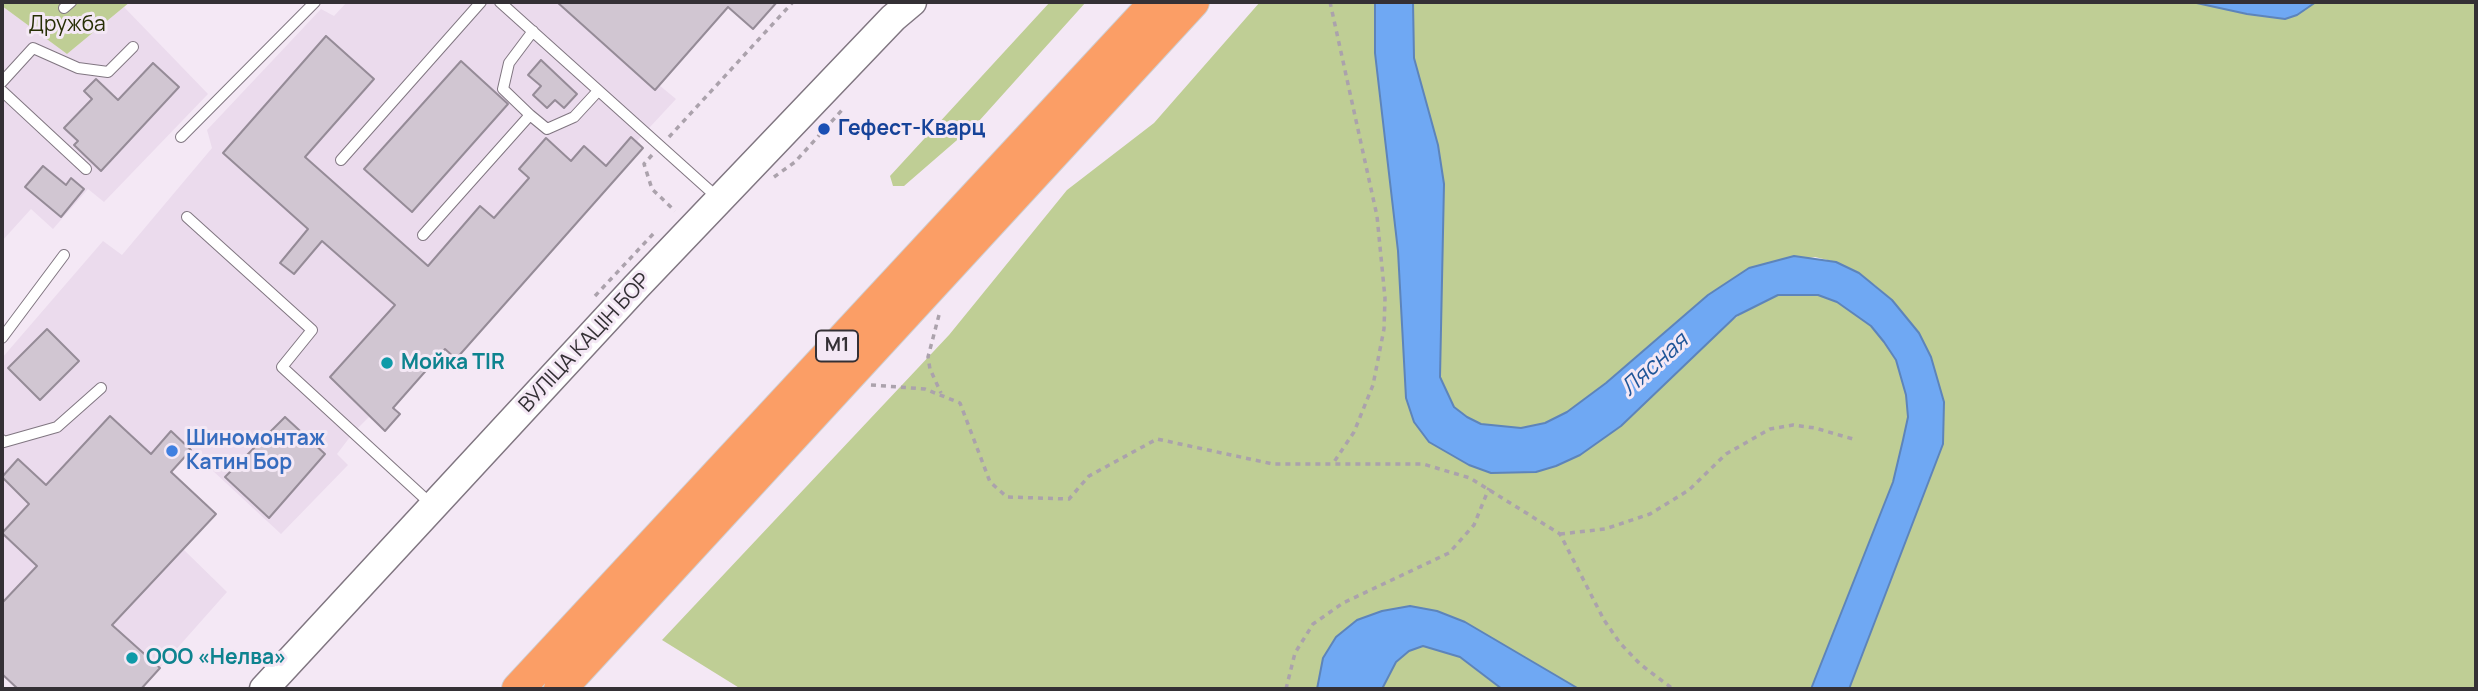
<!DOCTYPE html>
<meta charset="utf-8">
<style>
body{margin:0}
#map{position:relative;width:2478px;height:691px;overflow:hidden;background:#f4e8f5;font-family:Manrope,sans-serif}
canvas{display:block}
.frame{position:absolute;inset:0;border:4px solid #343035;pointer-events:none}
</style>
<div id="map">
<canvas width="2478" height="691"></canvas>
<div class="frame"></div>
</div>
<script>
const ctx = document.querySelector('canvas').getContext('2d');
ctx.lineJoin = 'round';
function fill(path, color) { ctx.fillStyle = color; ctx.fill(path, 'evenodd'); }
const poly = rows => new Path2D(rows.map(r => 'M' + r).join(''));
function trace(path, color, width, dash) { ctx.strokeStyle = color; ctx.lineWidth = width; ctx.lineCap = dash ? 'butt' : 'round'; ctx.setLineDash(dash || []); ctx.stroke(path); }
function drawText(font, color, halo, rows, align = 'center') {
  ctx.font = font + ' Manrope,sans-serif'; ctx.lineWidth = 6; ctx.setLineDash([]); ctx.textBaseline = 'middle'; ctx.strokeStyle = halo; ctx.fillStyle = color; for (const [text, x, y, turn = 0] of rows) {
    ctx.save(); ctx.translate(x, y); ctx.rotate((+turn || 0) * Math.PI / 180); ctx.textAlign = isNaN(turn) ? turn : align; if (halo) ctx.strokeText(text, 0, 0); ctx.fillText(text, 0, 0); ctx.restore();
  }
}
const built = poly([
 [347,2,733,2,659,85,676,99,637,141,643,148,456,359,445,350,394,407,400,414,385,431,369,417,353,433,337,454,348,465,281,534,171,432,152,452,216,514,183,549,227,592,141,689,18,689,2,674,2,358,103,241,122,255,212,148,207,130,321,9,334,16],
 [2,6,67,54,124,7,208,94,104,202,88,189,53,229,31,209,2,241]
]);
const green = poly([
 [2,2,130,2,67,54,2,6],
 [1050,2,1086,2,979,121,904,186,893,186,890,176],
 [1260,2,1375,2,1375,53,1398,251,1406,398,1491,473,1536,472,1580,455,1621,426,1719,329,1756,304,1778,295,1818,295,1837,302,1871,326,1884,342,1896,360,1906,395,1908,417,1903,440,1893,482,1811,689,1579,689,1553,675,1357,620,1336,637,1323,658,1317,689,741,689,662,640,949,335,1067,190,1154,123],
 [1413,2,2476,2,2476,689,1849,689,1943,444,1944,402,1931,357,1919,333,1892,300,1875,285,1836,262,1815,257,1749,268,1708,295,1606,383,1567,412,1545,423,1521,428,1481,424,1467,417,1454,407,1440,377,1444,184,1438,145,1414,58],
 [1423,646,1460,657,1502,689,1382,689,1396,662,1409,651]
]);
const water = poly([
 [1375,2,1413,2,1414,58,1438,145,1444,184,1440,377,1454,407,1467,417,1481,424,1521,428,1545,423,1567,412,1606,383,1708,295,1749,268,1794,256,1836,262,1859,273,1892,300,1919,333,1931,357,1944,402,1943,444,1849,689,1811,689,1893,482,1903,440,1908,417,1906,395,1896,360,1884,342,1871,326,1837,302,1818,295,1778,295,1736,316,1621,426,1580,455,1556,466,1536,472,1491,473,1469,465,1429,442,1414,422,1406,398,1398,251,1375,53,1375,2],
 [2192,2,2316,2,2297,15,2285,19,2247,14,2192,2],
 [1410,606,1437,611,1465,622,1579,689,1502,689,1460,657,1423,646,1409,651,1396,662,1382,689,1317,689,1323,658,1336,637,1357,620,1382,611,1410,606]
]);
const building = poly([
 [557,2,777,2,753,29,728,7,655,90,557,2],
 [326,36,374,79,305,157,428,266,480,206,494,218,529,178,519,169,546,138,571,161,584,146,606,166,631,137,643,148,456,359,445,349,393,408,400,414,385,431,330,377,395,305,322,241,294,274,280,263,308,229,223,153,326,36],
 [541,60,577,94,564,108,555,100,547,108,533,95,541,86,528,75,541,60],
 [461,61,508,104,412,212,364,169,461,61],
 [153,63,179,87,101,171,74,145,78,141,64,128,92,99,84,91,96,79,118,100,153,63],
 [43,166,66,185,71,178,84,189,61,217,25,187,43,166],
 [47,329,79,361,40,400,8,368,47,329],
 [110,416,151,454,171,431,191,450,171,472,216,514,112,625,160,668,141,689,18,689,2,674,2,603,37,566,2,533,29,504,2,477,18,459,46,485,110,416],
 [285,417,325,454,269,518,225,477,285,417]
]);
const path = poly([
 [1330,2,1377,216,1385,298,1384,329,1373,385,1354,432,1332,465],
 [669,137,793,2],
 [652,155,644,164,652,189,675,211],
 [774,177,795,162,842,110],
 [595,296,654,233],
 [939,315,928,357,930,369,941,393],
 [871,385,925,389,960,403,990,482,1007,497,1069,499,1089,476,1157,439,1273,464,1423,464,1470,478,1560,534,1604,620,1620,643,1640,664,1673,689],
 [1560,534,1605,529,1650,514,1689,490,1726,454,1770,429,1793,425,1815,428,1853,439],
 [1286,689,1295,653,1313,624,1343,603,1449,553,1474,525,1489,488]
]);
const service = poly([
 [500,2,718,198],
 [64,8,71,2],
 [533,31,509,63,503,89,530,115,547,129,574,117,598,91],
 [2,82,33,48,78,68,108,72,133,47],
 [2,91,86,169],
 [181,137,315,2],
 [341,160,481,2],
 [187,217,312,330,282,367,432,505],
 [423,235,530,115],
 [2,338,64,255],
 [2,440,4,442,57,427,101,388]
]);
const secondary = poly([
 [264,689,636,287,893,18,912,2]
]);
const trunk = poly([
 [518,689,1156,2],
 [560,689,1193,2]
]);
const markers = [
 [824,129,7,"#1a4fb4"],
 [387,363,7,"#0f9aa8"],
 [172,451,7,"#3f7fe0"],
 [132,658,7,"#0f9aa8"]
];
const shields = [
 [837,346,42]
];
const shieldNames = [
 ["М1",837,346]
];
const parkNames = [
 ["Дружба",67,25]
];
const transitNames = [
 ["Гефест-Кварц",838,129]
];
const streetNames = [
 ["ВУЛІЦА КАЦІН БОР",585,343,-47]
];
const cultureNames = [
 ["Мойка TIR",401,363],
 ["ООО «Нелва»",146,658]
];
const shopNames = [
 ["Шиномонтаж",186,439],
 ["Катин Бор",186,463]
];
const waterNames = [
 ["Лясная",1655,365,-42]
];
fill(built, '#ebdbed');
fill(green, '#bfce95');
fill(water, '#6fa8f3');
trace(water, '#5d84ba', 2);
fill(building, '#d1c6d2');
trace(building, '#958b97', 2);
trace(service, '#807681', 12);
trace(secondary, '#807681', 31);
trace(trunk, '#cecdcf', 34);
trace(path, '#aba2ac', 3.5, [5, 5]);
trace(service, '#fff', 10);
trace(secondary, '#fff', 28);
trace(trunk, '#fb9e66', 32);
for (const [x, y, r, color] of markers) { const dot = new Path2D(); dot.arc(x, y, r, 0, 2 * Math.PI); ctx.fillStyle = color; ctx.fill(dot); trace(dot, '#f4e8f5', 2.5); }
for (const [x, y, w] of shields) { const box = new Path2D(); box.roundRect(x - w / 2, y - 15.5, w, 31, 5); ctx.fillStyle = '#f4e8f5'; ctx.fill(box); trace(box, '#343035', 2); }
drawText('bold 19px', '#343035', null, shieldNames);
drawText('21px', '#272f05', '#f4e8f5', parkNames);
drawText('bold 21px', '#164399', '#f4e8f5', transitNames, 'left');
drawText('21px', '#343035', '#f4e8f5', streetNames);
drawText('bold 21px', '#0d838f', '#f4e8f5', cultureNames, 'left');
drawText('bold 21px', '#366cbe', '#f4e8f5', shopNames, 'left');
drawText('italic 23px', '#1f5598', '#f4e8f5', waterNames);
</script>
